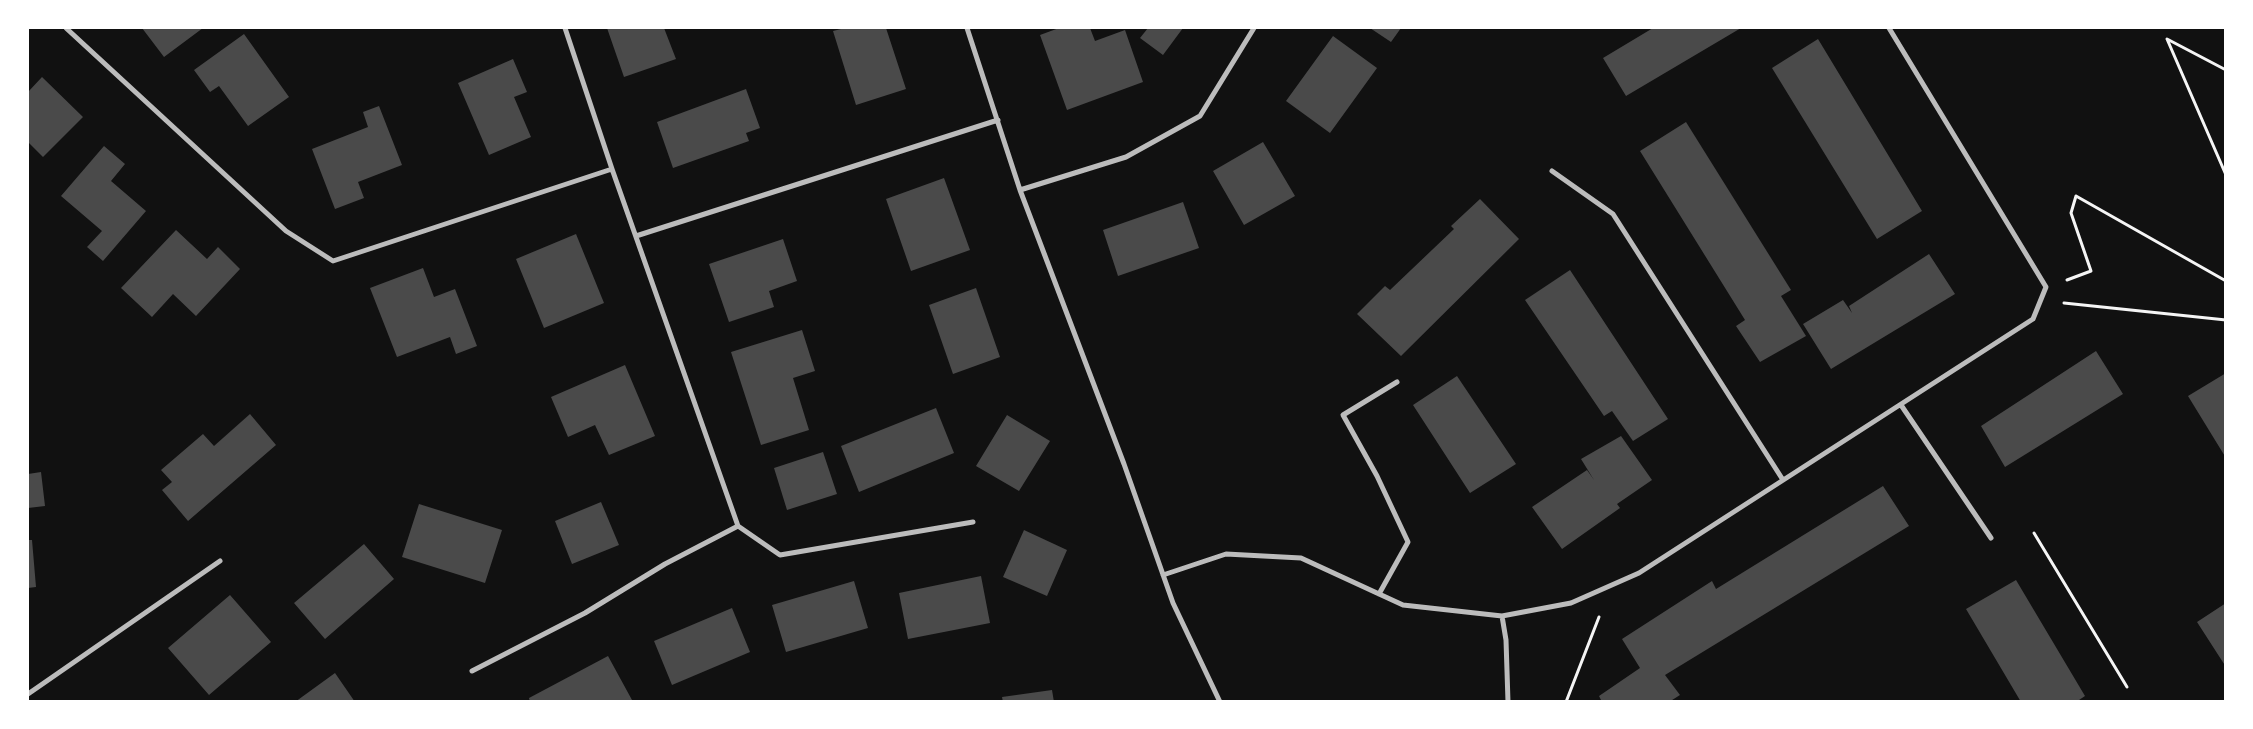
<!DOCTYPE html>
<style>
body{margin:0}
#map{position:relative;width:2253px;height:729px;overflow:hidden;background:#111;font-family:Figtree,sans-serif}
canvas{display:block}
.frame{position:absolute;inset:0;border:29px solid #fff;pointer-events:none}
</style>
<div id="map">
<canvas width="2253" height="729"></canvas>
<div class="frame"></div>
</div>
<script>
const ctx = document.querySelector('canvas').getContext('2d');
ctx.lineJoin = 'round';
function fill(path, color) { ctx.fillStyle = color; ctx.fill(path, 'evenodd'); }
const poly = rows => new Path2D(rows.map(r => 'M' + r).join(''));
function trace(path, color, width, dash) { ctx.strokeStyle = color; ctx.lineWidth = width; ctx.lineCap = dash ? 'butt' : 'round'; ctx.setLineDash(dash || []); ctx.stroke(path); }
const building = poly([
 [142,28,203,28,164,57],
 [607,28,664,28,676,59,624,77],
 [845,28,886,28,906,89,856,105,833,31],
 [1059,28,1090,28,1095,41,1125,30,1143,82,1067,110,1040,35],
 [1148,28,1183,28,1163,55,1140,38],
 [1370,28,1401,28,1391,42],
 [1653,28,1741,28,1626,96,1603,58],
 [244,34,289,97,248,126,219,86,210,92,194,70],
 [1333,36,1377,68,1330,133,1286,101],
 [1818,39,1922,211,1877,239,1772,68],
 [513,59,527,92,514,97,531,137,489,155,458,83],
 [42,77,83,117,43,157,28,142,28,92],
 [746,89,760,128,746,133,749,141,673,168,657,122],
 [379,106,402,165,358,182,364,198,335,209,312,149,368,127,363,112],
 [1686,122,1791,290,1781,296,1806,336,1760,362,1736,326,1745,320,1640,151],
 [1263,142,1295,196,1244,225,1213,171],
 [104,146,125,164,111,181,146,211,103,261,87,247,102,231,61,196],
 [944,178,970,250,911,271,886,199],
 [1480,199,1519,239,1401,356,1357,314,1385,286,1390,290,1454,229,1451,226],
 [1183,202,1199,248,1118,276,1103,230],
 [176,230,207,259,218,247,240,269,196,316,173,294,152,317,121,288],
 [576,234,604,303,544,328,516,259],
 [783,239,797,281,769,291,774,307,729,322,709,264],
 [1929,254,1955,294,1831,369,1803,324,1843,300,1852,313,1849,306],
 [423,268,434,297,455,289,477,346,456,354,450,337,397,357,370,288],
 [1570,270,1668,419,1633,441,1612,411,1604,416,1525,300],
 [976,288,1000,357,953,374,929,305],
 [802,330,815,371,793,378,809,430,761,445,731,352],
 [2096,351,2123,394,2005,467,1981,426],
 [625,365,655,436,609,455,595,425,568,437,551,397],
 [2226,373,2226,458,2188,396],
 [1457,376,1516,464,1470,493,1413,405],
 [936,408,954,453,859,492,841,446],
 [250,414,276,445,188,521,162,490,172,482,161,470,203,434,214,446],
 [1007,415,1050,441,1019,491,976,466],
 [1621,436,1652,480,1617,504,1620,508,1562,549,1532,507,1587,470,1594,480,1581,459],
 [823,452,837,494,787,510,774,468],
 [41,472,45,506,28,508,28,474],
 [1883,486,1909,526,1665,675,1680,695,1669,702,1602,702,1599,696,1640,668,1622,639,1712,581,1716,589],
 [601,502,619,545,572,564,555,521],
 [419,504,502,530,485,583,402,557],
 [1024,530,1067,550,1047,596,1003,577],
 [28,540,32,540,36,587,28,588],
 [364,544,394,579,325,639,294,603],
 [981,576,990,623,908,639,899,593],
 [2016,580,2085,696,2076,702,2021,702,1966,609],
 [854,581,868,628,786,652,772,605],
 [230,595,271,642,209,695,168,648],
 [2226,603,2226,667,2197,622],
 [732,608,750,652,672,685,654,641],
 [608,656,632,700,530,702,529,698],
 [335,673,355,702,295,702],
 [1052,690,1054,702,1003,702,1002,697]
]);
const path = poly([
 [2226,70,2167,39,2226,175],
 [2067,280,2091,271,2071,213,2076,196,2226,281],
 [2064,303,2226,320],
 [2034,533,2127,687],
 [1566,702,1599,617]
]);
const minor = poly([
 [66,28,286,231,333,261,612,169],
 [565,28,612,169,738,526],
 [967,28,1020,190,1124,464,1173,603,1220,702],
 [1552,171,1613,214,1783,480],
 [1020,190,1126,157,1200,116,1254,28],
 [636,236,998,120],
 [1901,405,1991,538],
 [738,526,780,555,973,522],
 [1163,575,1226,554,1301,558,1403,605,1502,616,1571,603,1639,573,2033,319,2046,287,1889,28],
 [1379,594,1408,542,1377,476,1343,415,1397,382],
 [1502,616,1506,640,1508,702],
 [472,671,585,613,665,564,738,526],
 [28,694,220,561]
]);
fill(building, '#4a4a4a');
trace(path, '#f5f5f5', 3);
trace(minor, '#bcbcbc', 5);
</script>
